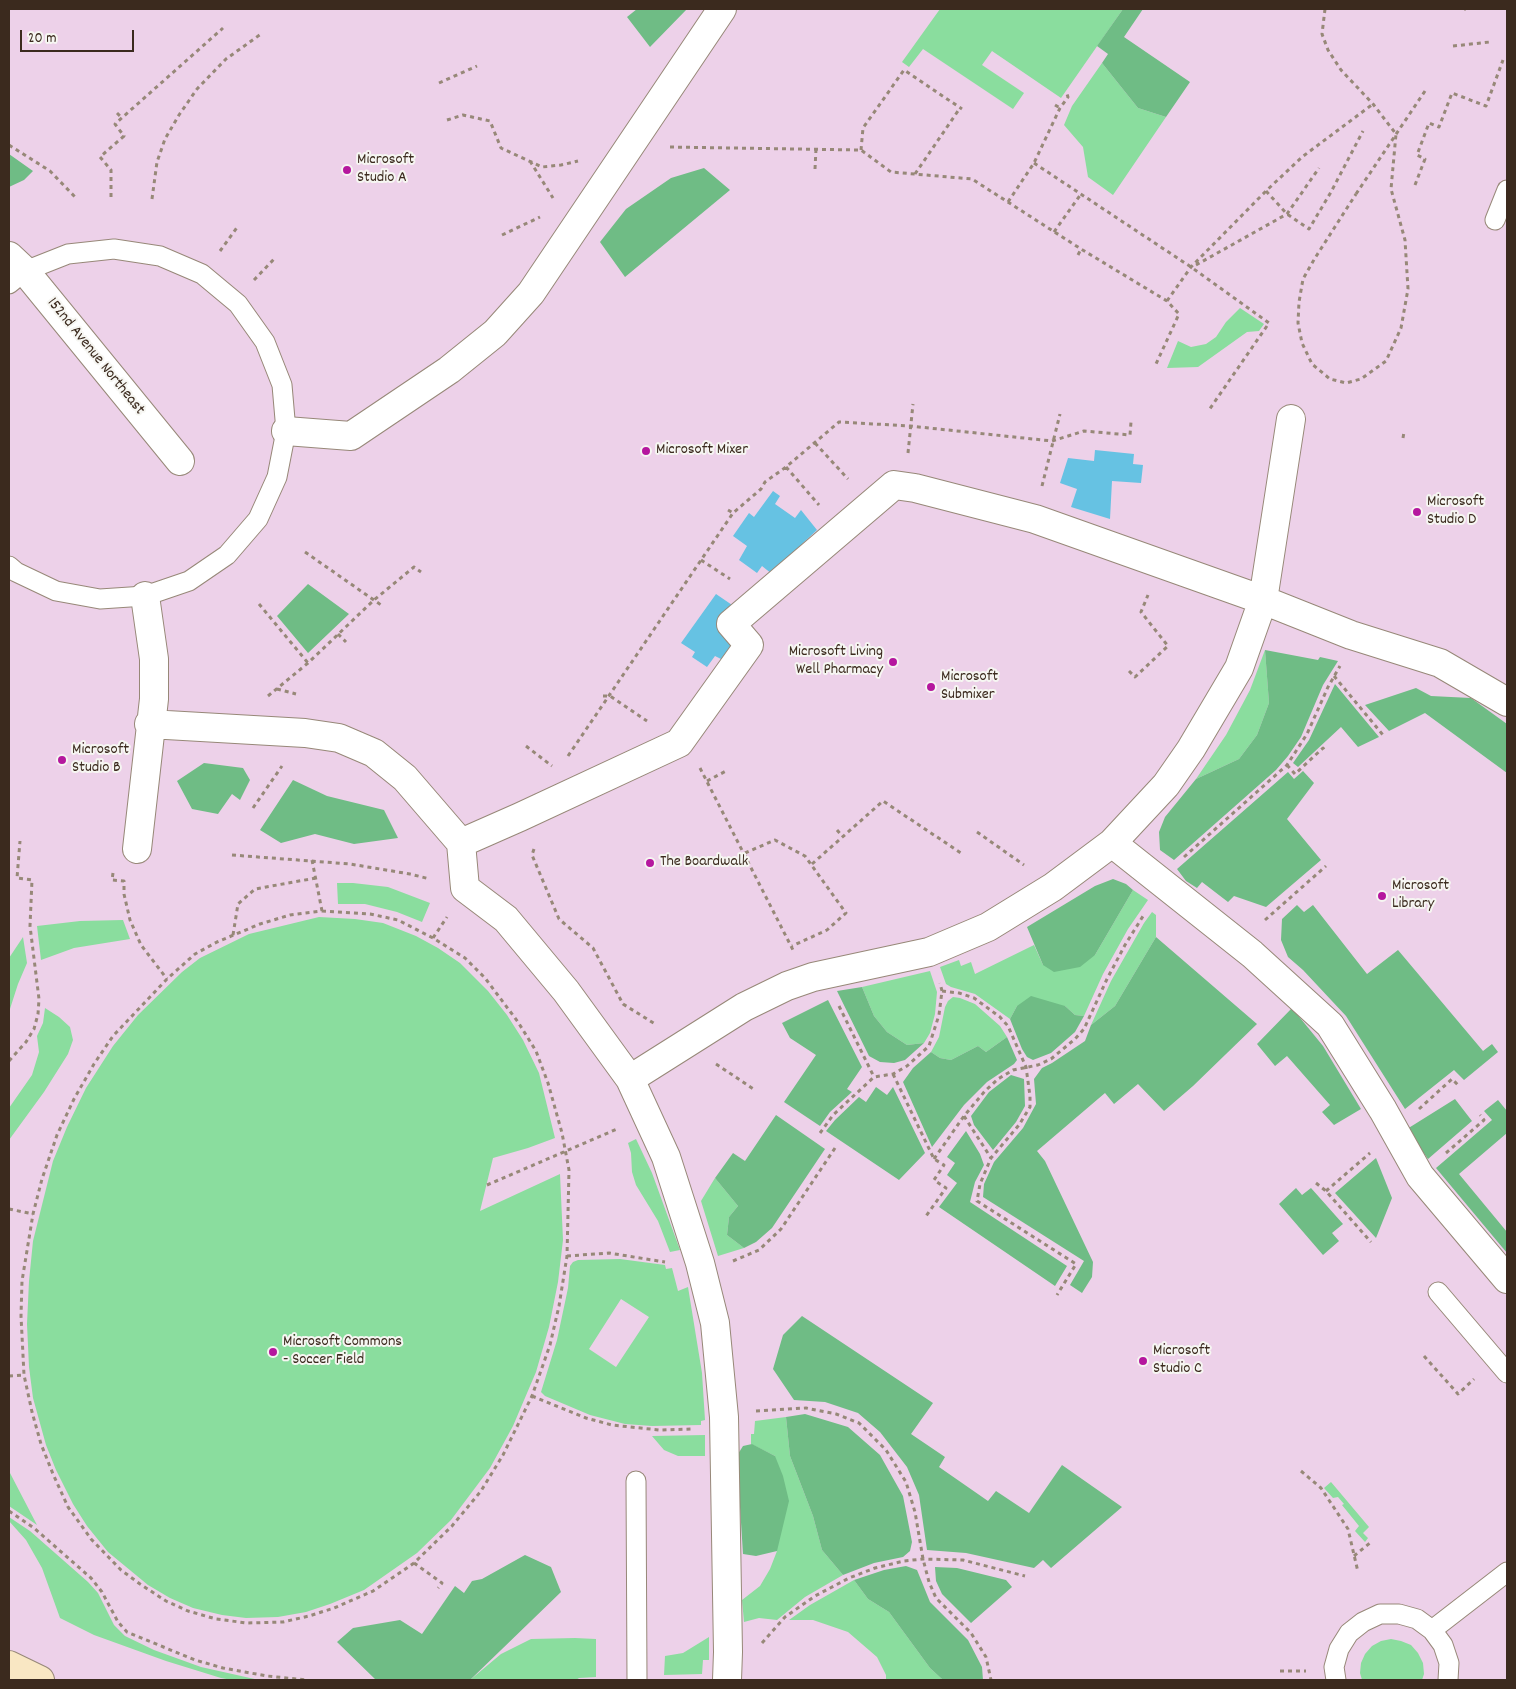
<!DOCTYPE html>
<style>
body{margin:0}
#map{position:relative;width:1516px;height:1689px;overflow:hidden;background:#f3e7d1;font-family:Dekko,sans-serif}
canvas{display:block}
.frame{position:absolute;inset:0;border:10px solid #3b2a1e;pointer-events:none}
.scale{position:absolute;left:20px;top:30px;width:114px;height:22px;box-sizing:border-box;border:2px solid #3b2a1e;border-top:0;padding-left:6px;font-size:15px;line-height:18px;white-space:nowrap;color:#3b2a1e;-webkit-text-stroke:4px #f6f6f2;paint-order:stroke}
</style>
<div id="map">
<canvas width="1516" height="1689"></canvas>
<div class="frame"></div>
<div class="scale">20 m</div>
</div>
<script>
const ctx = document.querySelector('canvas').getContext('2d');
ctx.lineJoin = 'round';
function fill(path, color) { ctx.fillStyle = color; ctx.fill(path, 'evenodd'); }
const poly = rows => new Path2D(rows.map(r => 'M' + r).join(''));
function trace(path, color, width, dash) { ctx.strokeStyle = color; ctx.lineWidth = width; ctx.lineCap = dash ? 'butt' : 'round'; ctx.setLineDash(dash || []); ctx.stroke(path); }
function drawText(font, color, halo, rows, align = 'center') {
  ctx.font = font + ' Dekko,sans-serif'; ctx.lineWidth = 4; ctx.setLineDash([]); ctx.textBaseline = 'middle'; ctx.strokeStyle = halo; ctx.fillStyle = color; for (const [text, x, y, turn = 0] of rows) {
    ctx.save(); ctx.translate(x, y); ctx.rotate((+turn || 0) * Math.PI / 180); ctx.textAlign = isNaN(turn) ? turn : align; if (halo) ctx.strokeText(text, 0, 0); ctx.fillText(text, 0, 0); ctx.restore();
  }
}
const built = poly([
 [9,9,1507,9,1507,1680,9,1680]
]);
const green = poly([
 [940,9,1123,9,1061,98,992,51,982,65,1024,93,1013,109,923,49,909,67,902,62],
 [1102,63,1138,108,1166,117,1113,195,1088,177,1083,147,1064,125,1072,106],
 [1240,308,1264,324,1259,331,1247,332,1198,367,1167,368,1178,341,1191,347,1206,344,1216,337,1226,322],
 [1265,650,1269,703,1257,735,1239,759,1196,779,1226,735,1250,690],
 [337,883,353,883,388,887,430,903,422,922,397,912,365,904,338,904],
 [1133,890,1148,900,1128,929,1103,974,1084,1016,1075,1015,1065,1006,1017,1006,1010,1019,975,994,951,987,946,984,940,967,959,960,961,966,971,962,975,974,1034,945,1043,965,1095,955],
 [1152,912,1156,915,1156,937,1115,1006,1091,1025,1111,981,1144,923],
 [319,917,355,919,383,923,416,936,438,948,460,963,488,991,507,1015,523,1040,539,1073,555,1138,528,1148,493,1158,480,1211,560,1174,563,1240,558,1282,549,1327,536,1372,513,1426,490,1468,451,1520,417,1553,364,1590,330,1604,306,1612,278,1617,246,1618,222,1615,193,1608,170,1598,148,1585,108,1552,87,1526,73,1504,56,1470,46,1445,33,1398,29,1367,27,1324,29,1281,33,1241,53,1161,67,1127,86,1088,113,1046,138,1015,182,972,200,958,249,934],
 [123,920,130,939,74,948,41,960,37,926,80,921],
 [23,937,27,963,18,984,9,1012,9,958],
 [930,971,937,992,935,1014,930,1033,924,1043,907,1045,887,1032,874,1016,862,987],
 [953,997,960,998,975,1004,1000,1026,1007,1037,986,1052,978,1046,951,1060,940,1058,931,1052,939,1037,945,1007,948,1001],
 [45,1008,59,1017,70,1027,73,1040,68,1054,44,1092,9,1140,9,1108,32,1075,39,1052,37,1036,43,1023],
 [636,1139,652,1173,680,1250,670,1252,658,1221,636,1185,632,1172,631,1153,628,1143],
 [715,1178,738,1206,729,1217,727,1235,744,1248,718,1256,701,1201],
 [620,1259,665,1265,666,1269,672,1268,678,1291,688,1287,702,1373,705,1420,701,1421,701,1425,652,1426,625,1424,590,1415,545,1396,541,1392,557,1340,568,1288,570,1266,573,1262,578,1260],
 [621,1299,649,1317,616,1367,589,1349],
 [786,1417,790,1456,813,1516,822,1550,843,1575,805,1597,777,1620,759,1618,744,1622,742,1600,760,1586,770,1569,777,1551,775,1456,751,1444,751,1434,754,1434,755,1421],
 [705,1435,705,1456,678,1456,664,1450,652,1436],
 [9,1470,10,1473,37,1525,9,1506],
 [1331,1482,1369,1527,1363,1533,1368,1538,1365,1542,1355,1531,1359,1526,1342,1505,1344,1504,1338,1497,1333,1498,1324,1488],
 [9,1517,30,1531,88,1582,98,1593,114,1625,125,1636,154,1650,201,1667,259,1680,232,1680,221,1678,166,1661,94,1635,60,1618,42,1568,26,1540,9,1521],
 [854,1580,868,1599,889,1612,930,1668,943,1680,886,1680,886,1675,877,1657,848,1632,813,1620,789,1620,810,1605],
 [709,1637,709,1660,703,1660,702,1674,664,1675,665,1656,683,1653],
 [575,1638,596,1639,596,1677,579,1678,576,1680,470,1680,501,1654,531,1639],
 [1391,1639,1401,1641,1411,1645,1418,1653,1423,1663,1424,1674,1422,1680,1362,1680,1360,1673,1361,1663,1365,1654,1372,1646,1381,1641]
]);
const forest = poly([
 [637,9,687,9,650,47,627,17],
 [1123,9,1143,9,1124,37,1190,82,1166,117,1138,108,1102,63,1108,54,1097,46],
 [9,154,33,171,24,180,9,187],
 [704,168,730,190,625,277,600,242,626,209,671,178],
 [308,584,349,614,308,653,277,616],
 [1265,650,1318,660,1320,657,1338,661,1323,685,1301,737,1288,756,1276,770,1174,860,1160,850,1159,832,1165,817,1196,779,1239,759,1257,735,1269,703],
 [1335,684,1379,737,1358,747,1341,727,1298,767,1293,763,1309,740],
 [1416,688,1431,696,1471,698,1507,724,1507,773,1425,713,1389,731,1365,705],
 [204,763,243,768,250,780,240,800,232,794,218,814,192,809,177,781],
 [1303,771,1314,783,1287,819,1321,860,1266,907,1234,896,1228,902,1202,882,1197,888,1186,881,1177,869,1288,772,1294,779],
 [293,780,327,796,384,810,398,838,354,844,315,834,281,843,260,830],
 [1113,879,1126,884,1133,890,1095,955,1080,967,1054,972,1043,965,1027,927,1095,886],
 [1297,905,1304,912,1313,905,1367,974,1398,950,1483,1051,1492,1044,1498,1052,1464,1080,1454,1070,1405,1109,1346,1016,1303,970,1288,957,1281,940,1282,919],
 [1156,937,1257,1024,1193,1086,1164,1111,1138,1084,1114,1104,1105,1093,1037,1151,1045,1161,1093,1262,1092,1277,1082,1293,1070,1285,1084,1261,983,1197,984,1184,994,1162,1023,1128,1036,1104,1034,1079,1042,1068,1052,1063,1085,1041,1091,1025,1115,1006],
 [862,987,874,1016,887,1032,907,1045,924,1043,905,1060,894,1063,880,1062,869,1056,837,991],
 [1031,996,1065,1006,1075,1015,1084,1016,1075,1032,1051,1053,1033,1060,1027,1057,1022,1049,1010,1019,1017,1006],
 [828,1000,862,1067,847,1089,852,1092,830,1112,820,1126,784,1102,816,1055,790,1038,782,1023],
 [1292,1008,1323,1046,1361,1109,1334,1125,1322,1112,1330,1105,1287,1056,1275,1066,1257,1044],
 [1007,1037,1017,1060,1014,1064,987,1082,964,1105,932,1147,903,1082,913,1068,931,1052,940,1058,951,1060,978,1046,986,1052],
 [1011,1075,1024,1079,1025,1106,1016,1122,993,1150,974,1125,971,1116,989,1092],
 [876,1087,887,1095,893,1087,925,1153,899,1180,826,1131,835,1120,859,1097,866,1102],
 [1455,1099,1472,1121,1428,1159,1407,1129],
 [1498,1100,1507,1111,1507,1133,1459,1174,1507,1232,1507,1253,1436,1168,1492,1120,1484,1111],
 [776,1115,825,1149,772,1228,756,1242,744,1248,727,1235,729,1217,738,1206,715,1178,733,1153,745,1161],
 [966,1131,980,1154,984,1165,975,1182,970,1202,1067,1266,1055,1286,939,1207,957,1183,947,1175,955,1163,947,1157],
 [1376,1158,1392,1198,1376,1238,1335,1193],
 [1296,1188,1302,1195,1311,1188,1343,1224,1332,1233,1339,1241,1323,1255,1279,1204],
 [802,1316,933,1403,911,1434,945,1457,939,1467,988,1501,996,1491,1029,1513,1062,1465,1122,1507,1051,1568,1043,1560,1034,1568,966,1553,927,1550,919,1495,907,1467,880,1432,858,1413,825,1402,794,1400,773,1369,783,1335],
 [805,1414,848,1427,880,1455,903,1496,912,1542,910,1551,903,1557,874,1563,843,1575,822,1550,813,1516,790,1456,786,1417],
 [752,1444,775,1456,783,1476,789,1501,777,1551,756,1556,743,1554,738,1475,738,1454,743,1446],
 [525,1555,551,1567,561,1592,470,1680,376,1680,337,1642,353,1628,400,1620,422,1634,455,1586,464,1593,472,1581,482,1579],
 [906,1566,917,1570,930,1602,968,1640,982,1667,983,1680,943,1680,930,1668,889,1612,868,1599,854,1580,884,1570],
 [935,1567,957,1568,1006,1580,1012,1587,971,1623,942,1594,936,1581]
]);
const water = poly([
 [1095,450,1134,454,1133,464,1143,465,1141,483,1112,481,1110,519,1071,507,1077,489,1060,483,1068,458,1094,461],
 [773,491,780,496,775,504,795,518,801,510,817,530,802,544,808,551,777,578,762,566,757,573,739,560,747,546,733,536,749,513,754,517],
 [716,594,735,607,735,640,721,659,715,656,707,667,692,657,695,652,681,643]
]);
const path = poly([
 [1325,9,1322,34,1328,50,1341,70,1373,104,1396,134,1391,189,1405,240,1408,289,1401,328,1386,361,1361,379,1346,383,1330,379,1312,364,1302,343,1298,323,1299,302,1303,279,1315,258,1356,194],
 [1464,9,1466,9],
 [1453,46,1490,42],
 [439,83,477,66],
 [1055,105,1060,108],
 [117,113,122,118],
 [447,120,463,115,490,121,501,148,542,167,561,165,578,161],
 [9,145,50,171,76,198],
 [670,147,861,150,891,172,972,179,1081,249,1167,301,1179,314,1156,364],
 [861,150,863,128,904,70,962,109],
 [530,161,553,198],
 [1034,163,1191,267,1269,323,1209,410],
 [815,169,816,149],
 [915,174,960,108],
 [1415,185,1425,159,1417,155,1429,123,1439,127,1452,93,1486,106,1503,60],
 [1266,191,1287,214,1309,229,1331,192,1363,131],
 [111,197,111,170,100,157,124,136,115,124,223,28],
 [152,199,157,162,165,139,179,115,197,89,226,59,261,34],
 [1008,202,1034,163,1060,108,1068,97,1066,91],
 [1054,232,1081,194],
 [502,235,540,217],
 [220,251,238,226],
 [1078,255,1081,249],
 [1196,265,1287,214,1319,168],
 [254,280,276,257],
 [1167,301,1191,267,1266,191,1302,157,1373,104],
 [1403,438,1404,432],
 [815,443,848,479],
 [908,453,913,404],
 [786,467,819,505],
 [1042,486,1060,414],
 [728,510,733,513],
 [305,552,381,605],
 [701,560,730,579],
 [259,604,308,663],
 [338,634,346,642],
 [1129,671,1135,677,1168,646,1141,612,1148,595],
 [1334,676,1383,735],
 [277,689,296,694],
 [268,696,308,663,374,600,414,567,421,572],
 [603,696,610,696,647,721],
 [526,746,552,766],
 [568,756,733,513,761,489,765,482,786,467,839,422,910,426,1052,441,1084,431,1130,435,1131,422],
 [1287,765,1295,774,1323,748,1325,751],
 [700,768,793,950],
 [707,781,726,771],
 [253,808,282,766],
 [837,830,842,836],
 [977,832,1024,865],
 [534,849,532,855,559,919,593,948,623,1004,655,1024],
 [745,853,775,840,805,856,846,913,827,930,792,946],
 [232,855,350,864,410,874,430,879],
 [1184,857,1287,765,1307,734,1328,687,1340,666],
 [312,860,322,911],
 [812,864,883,801,961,853],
 [113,873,112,880,124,881,124,894,130,920,141,945,167,979],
 [322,911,370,914,398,920,433,938,465,958,485,978,518,1022,536,1051,548,1083,562,1133,569,1170,567,1256,559,1306,550,1345,532,1396,503,1455,481,1491,452,1526,414,1563,373,1591,334,1608,309,1616,283,1622,247,1623,216,1619,188,1611,166,1601,140,1584,121,1570,91,1539,68,1507,53,1474,41,1444,32,1412,24,1375,21,1316,22,1281,33,1214,42,1179,57,1135,74,1099,94,1064,113,1036,167,979,195,954,217,942,260,924,290,915,322,911],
 [1265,920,1326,866],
 [233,935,238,904,255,889,316,878],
 [433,938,447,917],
 [942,991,959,993,974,998,1000,1017,1008,1026,1026,1067,1030,1096,1030,1107,1019,1125,991,1158,980,1184,977,1201,1076,1264,1057,1295],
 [839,1006,874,1077],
 [9,1061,26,1042,34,1029,38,1014,39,999,30,926,32,880,17,878,20,841],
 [716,1064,755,1090],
 [893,1074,934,1159,944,1165,934,1180,946,1188,926,1216],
 [1419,1109,1452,1079,1458,1085],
 [964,1116,991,1158],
 [820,1133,833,1115,874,1077,893,1074,907,1066,929,1046,939,1015,942,991,940,983],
 [1446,1153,1484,1120,1480,1115],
 [934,1159,964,1116,985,1091,998,1079,1013,1070,1038,1065,1051,1059,1075,1039,1084,1029,1107,979,1125,945,1145,913],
 [1316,1183,1326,1191,1371,1242],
 [487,1185,617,1129],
 [1326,1191,1370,1153],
 [9,1209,33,1214],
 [567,1256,609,1253,665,1262],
 [733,1261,759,1250,781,1229,837,1145],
 [1424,1356,1458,1394,1474,1379],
 [9,1376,24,1375],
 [532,1396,586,1418,612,1425,659,1430,691,1429],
 [756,1411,806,1408,836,1414,859,1423,886,1450,906,1482,915,1512,923,1559,929,1582,936,1598,971,1633,986,1657,991,1680],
 [1301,1471,1321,1488,1348,1529,1358,1572],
 [9,1511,34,1528,91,1578,102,1592,118,1622,127,1632,195,1660,223,1668,267,1676,307,1680],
 [1354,1556,1371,1542],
 [414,1563,442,1583,438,1588],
 [762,1643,785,1617,815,1596,849,1578,875,1568,904,1561,923,1559,963,1560,1025,1576],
 [1280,1671,1306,1671]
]);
const lane = poly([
 [1495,220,1507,190],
 [9,284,25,271,68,254,114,249,160,256,202,274,238,304,265,342,282,385,286,431,277,477,258,519,227,555,189,581,145,596,100,599,56,591,16,572,9,566],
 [1438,1292,1507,1373],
 [636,1481,637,1680],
 [1432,1630,1507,1572],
 [1336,1680,1334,1667,1339,1649,1349,1633,1363,1622,1380,1614,1399,1614,1417,1619,1432,1630,1443,1645,1449,1663,1448,1680]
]);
const street = poly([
 [9,256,25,271,180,461],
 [286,431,351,436,449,370,495,333,531,293,722,9],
 [149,724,305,733,339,738,374,753,405,778,461,843,465,888,506,919,566,991,630,1079,666,1157,700,1263,715,1323,724,1417,728,1652,727,1680],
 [461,843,520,817,679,743,749,645,731,624,894,485,915,488,1035,519,1263,600,1351,635,1440,663,1507,702],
 [1112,843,1252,954,1330,1025,1383,1110,1420,1176,1507,1279],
 [137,849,154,699,154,659,145,596],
 [630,1079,744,1007,787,986,813,977,929,952,988,927,1053,887,1112,843,1166,785,1191,749,1239,668,1263,600,1291,419]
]);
const secondary = poly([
 [9,1665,40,1680]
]);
const pathBridge = poly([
 [1356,194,1427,88]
]);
const markers = [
 [347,170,5,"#b5179e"],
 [646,451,5,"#b5179e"],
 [1417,512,5,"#b5179e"],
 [893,662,5,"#b5179e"],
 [931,687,5,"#b5179e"],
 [62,760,5,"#b5179e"],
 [650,863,5,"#b5179e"],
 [1382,896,5,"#b5179e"],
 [273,1352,5,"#b5179e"],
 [1143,1361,5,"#b5179e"]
];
const poiNames = [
 ["Microsoft",357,161],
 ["Studio A",357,179],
 ["Microsoft Mixer",656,451],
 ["Microsoft",1427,503],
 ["Studio D",1427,521],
 ["Microsoft Living",883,653,"right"],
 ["Well Pharmacy",883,671,"right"],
 ["Microsoft",941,678],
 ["Submixer",941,696],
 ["Microsoft",72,751],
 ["Studio B",72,769],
 ["The Boardwalk",660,863],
 ["Microsoft",1392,887],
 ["Library",1392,905],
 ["Microsoft Commons",283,1343],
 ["- Soccer Field",283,1361],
 ["Microsoft",1153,1352],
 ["Studio C",1153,1370]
];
const streetNames = [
 ["152nd Avenue Northeast",95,357,51]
];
fill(built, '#edd1e9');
fill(green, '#8add9e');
fill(forest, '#6fbc85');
fill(water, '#66c2e3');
trace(lane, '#978878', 21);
trace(street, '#978878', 30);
trace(secondary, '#978878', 30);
trace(path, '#978878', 3, [4, 4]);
trace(lane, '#fff', 19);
trace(street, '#fff', 28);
trace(secondary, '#f9e7c3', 28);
trace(pathBridge, '#978878', 3, [4, 4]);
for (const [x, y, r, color] of markers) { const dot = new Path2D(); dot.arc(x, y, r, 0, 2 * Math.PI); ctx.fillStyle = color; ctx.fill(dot); trace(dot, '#f6f6f2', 2); }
drawText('16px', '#3b2a1e', '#f6f6f2', poiNames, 'left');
drawText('16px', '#3b2a1e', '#f6f6f2', streetNames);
</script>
